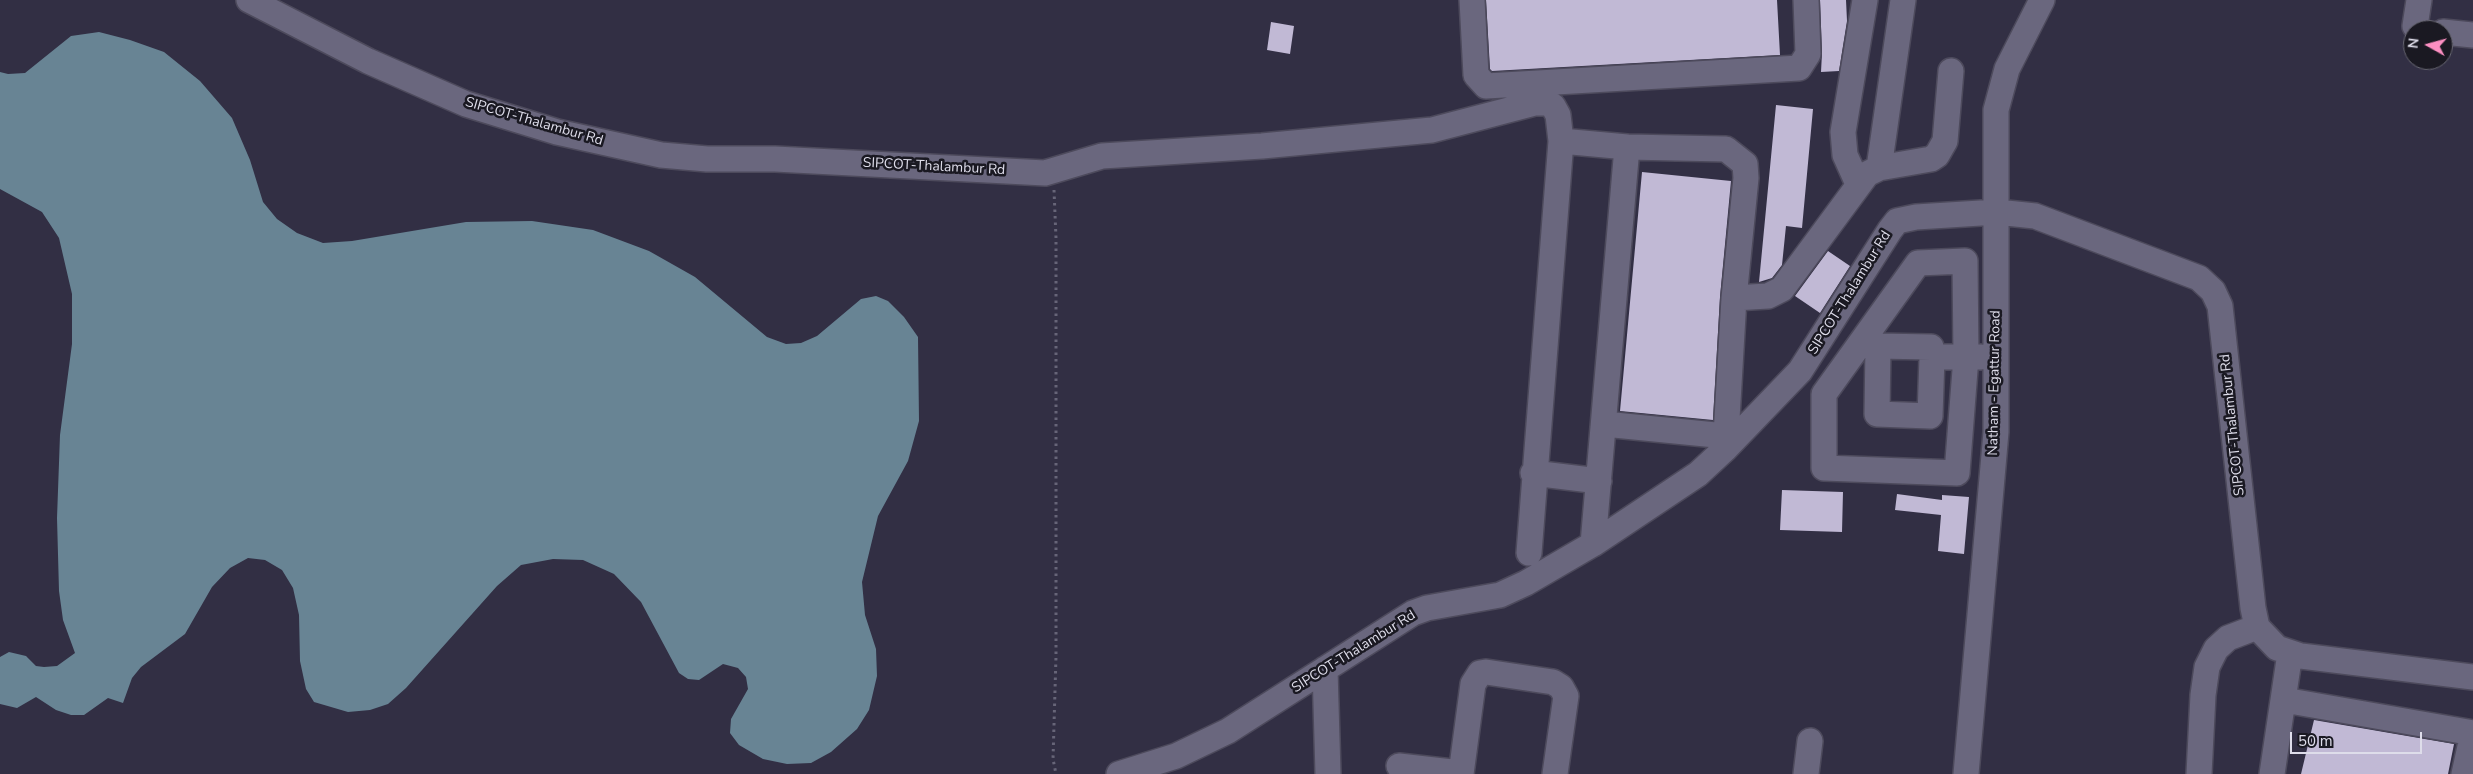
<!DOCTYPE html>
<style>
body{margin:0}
#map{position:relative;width:2473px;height:774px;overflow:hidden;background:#322f44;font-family:"Nunito Sans",sans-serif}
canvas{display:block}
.north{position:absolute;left:2403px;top:20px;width:50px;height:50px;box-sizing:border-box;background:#1a1922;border:1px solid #686772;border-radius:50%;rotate:277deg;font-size:14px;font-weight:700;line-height:20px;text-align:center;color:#deddea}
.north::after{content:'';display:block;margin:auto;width:18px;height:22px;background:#fc8fc2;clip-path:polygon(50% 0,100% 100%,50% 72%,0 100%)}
.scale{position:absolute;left:2290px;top:732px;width:132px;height:22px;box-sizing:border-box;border:2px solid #deddea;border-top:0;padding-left:6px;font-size:15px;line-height:18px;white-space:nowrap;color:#deddea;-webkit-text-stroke:4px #1a1922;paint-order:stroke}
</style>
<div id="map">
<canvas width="2473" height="774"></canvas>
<div class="north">N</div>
<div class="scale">50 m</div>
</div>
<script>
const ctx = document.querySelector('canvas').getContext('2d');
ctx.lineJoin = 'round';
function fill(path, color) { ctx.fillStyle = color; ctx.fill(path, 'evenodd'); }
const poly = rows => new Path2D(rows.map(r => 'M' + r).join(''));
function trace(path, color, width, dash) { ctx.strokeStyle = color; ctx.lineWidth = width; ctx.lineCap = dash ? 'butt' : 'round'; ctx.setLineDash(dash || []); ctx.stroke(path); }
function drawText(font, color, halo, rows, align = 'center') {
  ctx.font = font + ' "Nunito Sans",sans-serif'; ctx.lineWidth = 5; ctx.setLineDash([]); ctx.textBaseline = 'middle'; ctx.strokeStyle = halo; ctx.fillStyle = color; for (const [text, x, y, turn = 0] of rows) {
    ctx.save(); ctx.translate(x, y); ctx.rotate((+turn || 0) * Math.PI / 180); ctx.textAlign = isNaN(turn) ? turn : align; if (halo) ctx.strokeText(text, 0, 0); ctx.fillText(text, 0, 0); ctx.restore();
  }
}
const water = poly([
 [99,32,130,40,164,52,200,81,232,118,250,160,263,202,277,219,297,233,323,243,352,241,466,222,532,221,593,230,649,251,695,277,767,337,786,344,801,343,817,336,861,299,876,296,888,301,904,317,918,337,919,421,908,461,878,516,862,582,865,615,876,649,877,676,869,710,857,729,831,752,811,763,787,764,763,759,739,745,730,733,731,719,748,689,746,677,738,668,723,664,699,680,688,679,679,673,641,602,614,574,583,560,553,559,521,565,497,586,406,688,388,704,370,710,348,712,314,702,306,689,300,661,299,615,293,588,282,570,265,560,248,558,230,568,212,587,185,634,141,667,132,678,123,703,108,698,84,715,71,715,56,710,36,697,17,708,0,704,0,657,9,652,26,656,36,666,44,667,57,666,75,653,63,620,59,591,57,518,60,435,72,344,72,294,59,238,42,212,0,189,0,72,8,74,25,73,71,36]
]);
const building = poly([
 [1486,0,1777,0,1780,55,1492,71,1490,69],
 [1820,0,1846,0,1847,21,1839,71,1821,72,1822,53],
 [1271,22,1294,26,1290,54,1267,50],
 [1776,105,1813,109,1802,228,1786,226,1782,265,1772,278,1759,282],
 [1642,172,1731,181,1720,297,1713,420,1620,411],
 [1828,251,1850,266,1820,313,1795,296],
 [1782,490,1843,492,1842,532,1780,530],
 [1897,494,1942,500,1942,495,1969,497,1964,554,1938,551,1941,515,1895,510],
 [2314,720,2454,744,2448,774,2301,774]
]);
const path = poly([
 [1054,190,1056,238,1056,656,1053,759,1056,774]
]);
const minor = poly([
 [249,0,368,61,466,104,557,132,661,155,707,159,775,159,1045,173,1102,156,1262,146,1432,130,1535,103,1548,103,1553,106,1558,115,1561,141],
 [1472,0,1476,75,1486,86,1799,68,1808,54,1806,0],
 [2419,0,2415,26,2419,30],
 [2443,32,2473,35],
 [1879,168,1903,0],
 [1858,184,1845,155,1843,132,1865,0],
 [1965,261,1966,357,1957,473,1824,468,1824,394,1918,263,1965,261],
 [1734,298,1768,296,1782,289,1867,174,1879,168,1931,159,1937,155,1945,141,1951,71],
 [1932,357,1931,347,1878,346,1877,414,1930,416,1932,357,1981,357],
 [1604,424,1726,436,1734,298,1746,178,1745,164,1726,149,1627,147],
 [1533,473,1599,481],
 [1529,553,1561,141,1627,147,1593,544],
 [1325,669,1328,774],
 [2284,700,2473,733,2464,774],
 [1399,766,1461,773],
 [1119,774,1176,756,1228,731,1413,613,1427,608,1500,595,1526,583,1593,544,1698,474,1725,449,1800,371,1890,230,1897,221,1916,217,1997,212,2035,216,2199,278,2213,291,2220,306,2253,608,2257,627,2277,648,2301,656,2473,677],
 [1461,774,1473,684,1480,673,1486,672,1553,682,1561,687,1566,696,1555,774],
 [1806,774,1810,741],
 [1966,774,1996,432,1996,110,2007,69,2042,0],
 [2199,774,2203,695,2207,667,2216,649,2228,638,2257,627],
 [2272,774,2290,653]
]);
const streetNames = [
 ["SIPCOT-Thalambur Rd",534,122,16],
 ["SIPCOT-Thalambur Rd",934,167,3],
 ["SIPCOT-Thalambur Rd",1850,293,-58],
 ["Natham - Egattur Road",1995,383,-89],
 ["SIPCOT-Thalambur Rd",2233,425,-96],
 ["SIPCOT-Thalambur Rd",1354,652,-32]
];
fill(water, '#688494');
fill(building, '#c1b9d5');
trace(minor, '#4d4a5c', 28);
trace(path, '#676578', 3, [2.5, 4]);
trace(minor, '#6a677e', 25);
drawText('14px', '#deddea', '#1a1922', streetNames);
</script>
